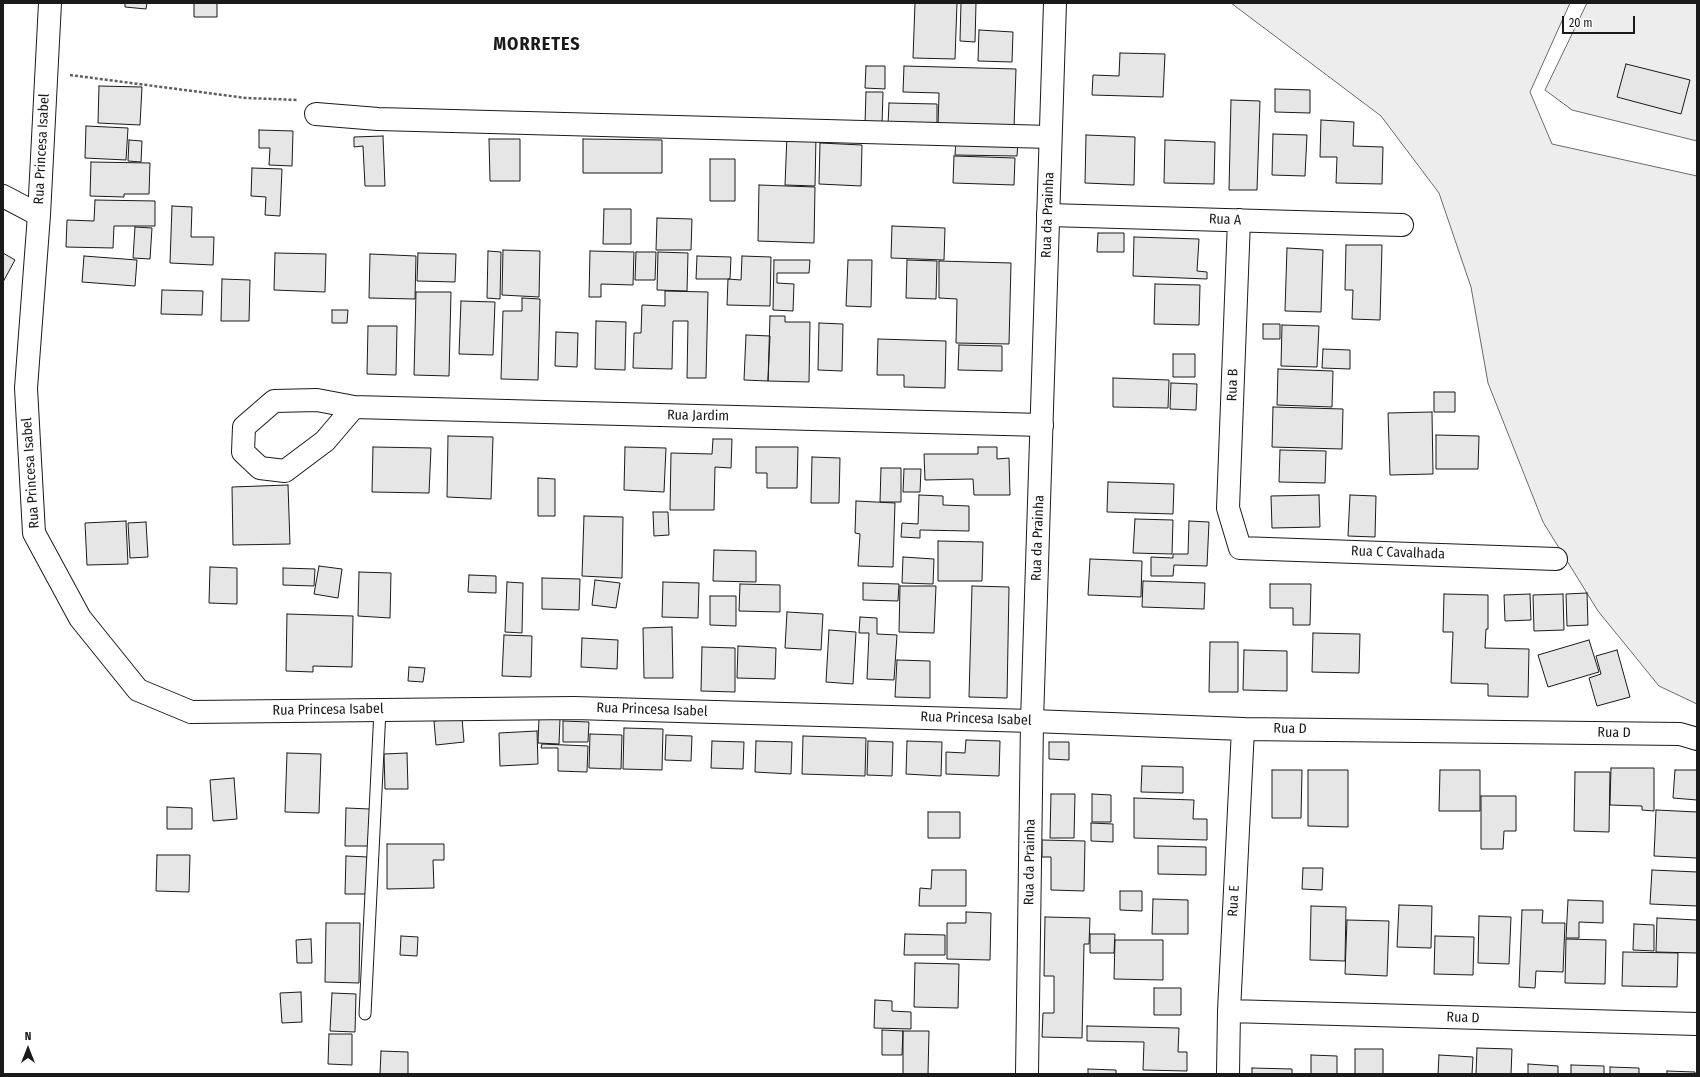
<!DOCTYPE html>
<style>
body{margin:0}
#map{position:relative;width:1700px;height:1077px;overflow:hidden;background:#fff;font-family:"Fira Sans Condensed",sans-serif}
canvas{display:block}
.frame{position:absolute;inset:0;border:4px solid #1a1a1a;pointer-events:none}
.north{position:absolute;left:8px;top:1029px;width:40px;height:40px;-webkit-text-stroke:3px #fff;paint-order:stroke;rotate:0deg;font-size:11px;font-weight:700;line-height:16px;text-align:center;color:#1a1a1a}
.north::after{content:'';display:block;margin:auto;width:14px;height:18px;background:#1a1a1a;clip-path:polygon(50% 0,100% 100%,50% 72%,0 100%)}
.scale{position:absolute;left:1562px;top:16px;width:73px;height:18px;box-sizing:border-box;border:2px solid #1a1a1a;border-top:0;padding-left:5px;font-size:12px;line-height:14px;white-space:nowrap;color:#1a1a1a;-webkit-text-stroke:3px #fff;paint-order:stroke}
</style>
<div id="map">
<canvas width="1700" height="1077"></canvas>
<div class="frame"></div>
<div class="north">N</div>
<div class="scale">20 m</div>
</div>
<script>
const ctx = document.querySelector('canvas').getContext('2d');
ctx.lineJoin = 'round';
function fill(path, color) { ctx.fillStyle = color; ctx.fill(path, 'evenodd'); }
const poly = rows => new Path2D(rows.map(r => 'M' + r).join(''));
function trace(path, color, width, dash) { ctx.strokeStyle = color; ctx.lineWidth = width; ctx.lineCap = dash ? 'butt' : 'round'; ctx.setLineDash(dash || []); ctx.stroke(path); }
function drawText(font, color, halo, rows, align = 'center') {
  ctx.font = font + ' "Fira Sans Condensed",sans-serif'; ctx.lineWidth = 3; ctx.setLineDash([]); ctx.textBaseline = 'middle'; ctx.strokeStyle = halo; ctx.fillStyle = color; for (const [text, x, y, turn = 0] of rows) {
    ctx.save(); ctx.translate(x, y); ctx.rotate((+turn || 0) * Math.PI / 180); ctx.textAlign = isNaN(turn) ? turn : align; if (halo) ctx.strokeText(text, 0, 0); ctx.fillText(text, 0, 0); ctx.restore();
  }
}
const built = poly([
 [1231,3,1570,3,1530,92,1552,144,1697,176,1697,704,1659,686,1598,611,1543,522,1488,383,1471,287,1439,193,1381,116,1231,3],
 [1587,3,1697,3,1697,141,1572,110,1545,90,1587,3]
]);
const building = poly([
 [125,3,147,3,146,9,125,7,125,3],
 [194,3,217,3,217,17,194,17,194,3],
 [915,3,957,3,955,59,913,58,915,3],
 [961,3,976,3,975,42,960,41,961,3],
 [979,30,1013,32,1012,62,978,61,979,30],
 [1120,53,1165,54,1163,97,1092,95,1093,75,1119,76,1120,53],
 [1626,64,1690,80,1681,114,1617,97,1626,64],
 [866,66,885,66,885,89,865,88,866,66],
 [904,66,1016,69,1014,128,938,126,939,93,903,92,904,66],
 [99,86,142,87,140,125,98,123,99,86],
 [1275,89,1310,90,1310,113,1275,112,1275,89],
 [866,92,883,92,882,125,865,124,866,92],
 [1231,100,1260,101,1257,190,1229,190,1231,100],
 [889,103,937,104,937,126,888,125,889,103],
 [1321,120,1354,122,1353,146,1383,147,1382,184,1336,183,1337,157,1320,157,1321,120],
 [86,126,128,128,126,160,85,158,86,126],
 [259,130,293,131,292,166,269,165,270,148,259,148,259,130],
 [1273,134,1307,135,1305,176,1272,175,1273,134],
 [787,135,816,136,815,186,785,185,787,135],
 [1086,135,1135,137,1134,185,1085,183,1086,135],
 [383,136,385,186,365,186,363,146,354,147,354,137,383,136],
 [489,139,520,139,520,181,490,181,489,139],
 [583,139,662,140,662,173,583,173,583,139],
 [956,139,1018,141,1017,156,955,155,956,139],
 [129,140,142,141,141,162,128,161,129,140],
 [1165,140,1215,142,1214,184,1164,183,1165,140],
 [820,143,862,145,861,186,819,184,820,143],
 [954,156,1015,158,1014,185,953,183,954,156],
 [710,159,735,159,735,201,710,201,710,159],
 [91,162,150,163,149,194,124,194,124,197,90,196,91,162],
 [252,168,282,169,280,216,265,215,266,197,251,196,252,168],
 [759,185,815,187,814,243,758,241,759,185],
 [95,200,155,201,155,226,114,226,113,248,66,247,67,220,94,221,95,200],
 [172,206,192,207,191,237,214,237,213,265,170,263,172,206],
 [604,209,631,209,631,244,603,244,604,209],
 [657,218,692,219,691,250,656,250,657,218],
 [892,226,945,228,944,260,891,258,892,226],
 [135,227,152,228,150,259,133,258,135,227],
 [1098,233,1124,233,1124,252,1097,252,1098,233],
 [1134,237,1199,239,1197,271,1207,272,1207,279,1133,276,1134,237],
 [1346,245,1382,245,1380,320,1352,319,1353,290,1345,290,1346,245],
 [1287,248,1323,250,1321,312,1285,311,1287,248],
 [503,250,540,251,539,297,502,295,503,250],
 [488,251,501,252,500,299,487,298,488,251],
 [590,251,634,252,633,285,601,284,601,297,589,297,590,251],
 [636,252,656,252,655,280,635,280,636,252],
 [658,252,688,253,687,291,657,290,658,252],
 [3,253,15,260,3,282,3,253],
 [275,253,326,254,325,292,274,290,275,253],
 [418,253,456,254,455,282,417,281,418,253],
 [370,254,416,256,415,299,369,298,370,254],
 [84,256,137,260,135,286,82,282,84,256],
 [697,256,731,257,730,279,696,279,697,256],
 [742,256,771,257,770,306,727,305,728,279,741,280,742,256],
 [774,260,810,260,809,273,777,273,777,283,794,284,793,311,773,310,774,260],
 [848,260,872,260,871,307,846,306,848,260],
 [907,260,937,261,936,299,906,298,907,260],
 [939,261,1011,263,1009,344,956,343,957,299,939,298,939,261],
 [222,279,250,280,249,321,221,321,222,279],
 [1155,284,1200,285,1199,325,1154,324,1155,284],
 [162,290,203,291,202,315,161,314,162,290],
 [665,291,708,292,706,378,687,378,688,321,673,321,672,369,633,368,634,333,641,333,642,305,665,306,665,291],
 [416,292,451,292,449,376,414,375,416,292],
 [522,298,540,299,538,380,501,379,503,311,522,311,522,298],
 [461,301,495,302,493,355,459,354,461,301],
 [332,310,348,310,347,323,332,323,332,310],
 [770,316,785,316,785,322,810,322,809,382,768,381,770,316],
 [596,321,626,322,625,370,595,369,596,321],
 [819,323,843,324,842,371,818,370,819,323],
 [1263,324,1280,324,1280,339,1263,339,1263,324],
 [1282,325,1319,326,1317,367,1281,366,1282,325],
 [368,326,397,326,396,375,367,374,368,326],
 [556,332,578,333,577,367,555,366,556,332],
 [746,335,770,336,768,381,744,380,746,335],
 [878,339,946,341,945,388,904,387,904,375,877,375,878,339],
 [959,345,1002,346,1002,371,958,370,959,345],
 [1323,349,1350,350,1350,369,1322,368,1323,349],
 [1173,354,1195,354,1195,377,1173,377,1173,354],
 [1278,369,1333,371,1332,407,1277,405,1278,369],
 [1113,378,1169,380,1168,408,1113,407,1113,378],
 [1171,383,1197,384,1196,410,1170,409,1171,383],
 [1434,392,1455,392,1455,412,1434,412,1434,392],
 [1273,407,1343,409,1342,449,1272,447,1273,407],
 [1432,412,1433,474,1390,475,1388,413,1432,412],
 [1436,435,1479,436,1478,469,1436,469,1436,435],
 [448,436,493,437,491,499,447,497,448,436],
 [713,439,732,439,731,468,715,467,714,510,670,510,671,453,712,454,713,439],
 [373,447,431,448,429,493,372,492,373,447],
 [625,447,666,448,664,492,624,490,625,447],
 [756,447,798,447,797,488,767,488,767,473,756,473,756,447],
 [978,447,997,447,997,459,1009,458,1010,495,974,495,973,479,925,480,924,454,978,454,978,447],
 [1280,450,1326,451,1325,483,1279,482,1280,450],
 [812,457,840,458,839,503,811,503,812,457],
 [881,468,901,468,901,502,880,502,881,468],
 [904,469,921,469,920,492,903,492,904,469],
 [538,478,555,479,555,516,538,516,538,478],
 [1108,482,1174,484,1173,514,1107,512,1108,482],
 [288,485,290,544,233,545,232,487,288,485],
 [919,495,943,496,943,505,969,506,969,531,920,530,920,538,901,537,902,523,918,524,919,495],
 [1319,495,1320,527,1272,528,1271,496,1319,495],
 [1350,495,1376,496,1375,537,1348,536,1350,495],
 [856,501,895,503,893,567,858,566,860,534,855,533,856,501],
 [653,512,668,512,669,535,654,536,653,512],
 [584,516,623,517,622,578,582,576,584,516],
 [1135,519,1173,520,1172,554,1133,553,1135,519],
 [126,521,128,564,87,565,85,523,126,521],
 [1189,521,1209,522,1207,566,1174,565,1173,576,1151,576,1151,557,1173,558,1173,554,1188,554,1189,521],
 [146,522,148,557,130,558,128,523,146,522],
 [938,541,983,542,982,581,938,581,938,541],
 [714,550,756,551,756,582,713,581,714,550],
 [903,557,934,559,933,584,902,583,903,557],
 [1090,559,1142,561,1141,597,1088,595,1090,559],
 [319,566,342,569,338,598,314,594,319,566],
 [210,567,237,568,237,604,209,603,210,567],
 [283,568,315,569,314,586,283,585,283,568],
 [359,572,391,573,390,618,358,616,359,572],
 [469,575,496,576,496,593,468,592,469,575],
 [542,578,580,579,579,610,542,609,542,578],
 [595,580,620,583,616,608,592,605,595,580],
 [1143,581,1205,583,1204,609,1142,607,1143,581],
 [507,582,523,583,522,633,505,632,507,582],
 [663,582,699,583,698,618,662,617,663,582],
 [863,583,899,584,898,601,863,600,863,583],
 [740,584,780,585,780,612,739,611,740,584],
 [1270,584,1311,584,1310,625,1293,625,1293,608,1270,608,1270,584],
 [900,586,936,586,934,633,899,632,900,586],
 [972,586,1009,587,1007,698,969,697,972,586],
 [1587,593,1588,625,1567,626,1566,594,1587,593],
 [1444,594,1488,595,1488,629,1486,629,1485,648,1529,649,1528,697,1488,696,1488,684,1451,683,1453,632,1443,632,1444,594],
 [1530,594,1531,620,1505,621,1504,595,1530,594],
 [1563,594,1564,630,1534,631,1533,595,1563,594],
 [710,596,736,596,736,626,710,625,710,596],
 [787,612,823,614,821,650,785,648,787,612],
 [287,614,353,616,352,667,313,666,313,672,286,671,287,614],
 [860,617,877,618,877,634,897,635,894,680,867,679,869,633,859,633,860,617],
 [672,627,673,678,644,678,643,628,672,627],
 [829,630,856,632,853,684,826,682,829,630],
 [1313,633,1360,634,1359,673,1312,672,1313,633],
 [504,635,532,636,531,677,502,676,504,635],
 [582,638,618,640,617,669,581,667,582,638],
 [1589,640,1599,672,1548,687,1538,655,1589,640],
 [1210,642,1238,642,1238,692,1209,692,1210,642],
 [738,646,776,648,775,679,737,678,738,646],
 [702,647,735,648,735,692,701,691,702,647],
 [1244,650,1287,651,1287,691,1243,690,1244,650],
 [1617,650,1630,697,1597,706,1589,678,1601,674,1596,656,1617,650],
 [897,660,930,661,930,698,895,697,897,660],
 [409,667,425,668,423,682,408,681,409,667],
 [462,718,464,742,436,745,434,721,462,718],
 [539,718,560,719,559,744,538,743,539,718],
 [563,721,589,722,588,742,563,742,563,721],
 [624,728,663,729,662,770,623,769,624,728],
 [537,731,538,764,500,766,499,733,537,731],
 [590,734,622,735,621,769,589,768,590,734],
 [666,735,692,736,691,761,665,760,666,735],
 [803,736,866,738,865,776,802,774,803,736],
 [966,740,1000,741,999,776,946,774,946,752,965,753,966,740],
 [712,741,744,742,743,769,711,768,712,741],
 [756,741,792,742,791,774,755,772,756,741],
 [868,741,893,742,892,776,867,775,868,741],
 [907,741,942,742,941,776,906,774,907,741],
 [1049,742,1069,742,1069,760,1049,759,1049,742],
 [542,744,588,746,587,772,558,771,558,748,541,748,542,744],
 [287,753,321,754,319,813,285,812,287,753],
 [407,753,408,789,385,789,384,754,407,753],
 [1142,766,1183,767,1183,793,1141,792,1142,766],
 [1611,768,1654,768,1654,811,1642,810,1642,806,1610,805,1611,768],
 [1272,770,1302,770,1301,818,1272,818,1272,770],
 [1308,770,1348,770,1348,827,1308,826,1308,770],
 [1440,770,1480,770,1480,811,1439,811,1440,770],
 [1675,770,1697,770,1697,800,1673,798,1675,770],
 [1575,772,1610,772,1609,832,1574,831,1575,772],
 [234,778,237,819,213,821,210,780,234,778],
 [1051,794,1075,794,1074,838,1050,838,1051,794],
 [1092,794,1111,795,1111,822,1092,822,1092,794],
 [1481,796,1516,796,1516,831,1504,831,1503,849,1481,849,1481,796],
 [1134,798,1194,800,1193,819,1207,819,1207,840,1134,838,1134,798],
 [167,807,192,808,192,829,167,829,167,807],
 [346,808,370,809,368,846,345,846,346,808],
 [1656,810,1697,812,1697,858,1654,856,1656,810],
 [928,812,960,812,960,838,928,838,928,812],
 [1091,823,1113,824,1113,842,1091,841,1091,823],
 [1042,840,1085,841,1084,891,1051,890,1051,857,1042,857,1042,840],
 [387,844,444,844,444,860,433,860,434,888,387,889,387,844],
 [1158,846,1206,847,1206,875,1158,874,1158,846],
 [157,855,190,855,189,892,156,891,157,855],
 [346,856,368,857,367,894,345,894,346,856],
 [1303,868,1323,868,1322,890,1302,889,1303,868],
 [932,870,966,870,966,906,919,906,920,888,931,889,932,870],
 [1652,870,1697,872,1697,906,1650,904,1652,870],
 [1120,891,1142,891,1142,911,1120,910,1120,891],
 [1153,899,1188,900,1188,934,1152,934,1153,899],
 [1568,900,1603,901,1603,923,1579,922,1579,938,1566,938,1568,900],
 [1399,905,1432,906,1431,948,1397,947,1399,905],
 [1311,906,1346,907,1345,961,1310,960,1311,906],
 [1522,910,1543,910,1542,923,1565,923,1563,972,1536,971,1535,988,1519,987,1522,910],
 [966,912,991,913,990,960,947,959,947,923,966,923,966,912],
 [1479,916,1511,917,1509,964,1478,963,1479,916],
 [1045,917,1090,918,1089,944,1084,944,1082,1038,1042,1037,1043,1013,1054,1013,1054,976,1044,976,1045,917],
 [1657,918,1697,920,1697,953,1656,952,1657,918],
 [1347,920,1389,921,1387,976,1345,974,1347,920],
 [326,923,360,923,359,983,325,982,326,923],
 [1634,924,1654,925,1654,951,1633,950,1634,924],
 [905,934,945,935,945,955,904,955,905,934],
 [1090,934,1115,934,1114,953,1090,953,1090,934],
 [401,936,418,937,417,956,400,955,401,936],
 [1435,936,1474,937,1473,975,1434,974,1435,936],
 [311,939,312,963,297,963,296,940,311,939],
 [1566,939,1606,940,1605,984,1565,983,1566,939],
 [1115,940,1163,940,1163,980,1114,979,1115,940],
 [1623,952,1678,953,1677,987,1622,986,1623,952],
 [915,963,959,964,958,1008,914,1007,915,963],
 [1154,988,1181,988,1181,1015,1154,1015,1154,988],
 [301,992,302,1022,282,1023,280,993,301,992],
 [332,993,356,994,355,1032,330,1031,332,993],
 [875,1000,892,1001,892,1011,911,1012,911,1029,874,1028,875,1000],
 [1087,1026,1179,1028,1178,1052,1187,1052,1187,1071,1143,1070,1144,1042,1087,1041,1087,1026],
 [882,1030,903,1031,902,1055,882,1055,882,1030],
 [903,1031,929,1031,928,1074,903,1074,903,1031],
 [329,1034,352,1034,352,1065,328,1064,329,1034],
 [1477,1048,1512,1049,1511,1074,1476,1074,1477,1048],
 [1355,1049,1383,1049,1383,1074,1355,1074,1355,1049],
 [381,1051,408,1052,408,1074,380,1074,381,1051],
 [1311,1055,1337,1056,1337,1074,1311,1074,1311,1055],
 [1439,1055,1473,1057,1472,1074,1438,1074,1439,1055],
 [1528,1064,1558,1066,1558,1074,1528,1074,1528,1064],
 [1571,1065,1604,1066,1604,1074,1571,1074,1571,1065],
 [1610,1067,1639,1068,1639,1074,1610,1074,1610,1067],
 [1252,1068,1292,1069,1292,1074,1252,1074,1252,1068],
 [1088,1069,1116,1070,1116,1074,1088,1074,1088,1069],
 [1667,1071,1695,1072,1695,1074,1667,1074,1667,1071]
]);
const path = poly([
 [70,75,246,98,298,100]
]);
const lane = poly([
 [365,1014,380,710]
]);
const street = poly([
 [50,3,39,215,26,388,34,533,80,618,138,690,191,712,574,708,1032,721,1243,729,1680,734,1697,739],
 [316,114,378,119,1050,137],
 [3,196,39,215],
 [1048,215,1402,225],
 [1239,220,1228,508,1240,548,1556,559],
 [354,407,325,441,285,471,260,468,243,452,244,427,274,401,317,400,354,407,1042,425],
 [1229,1011,1697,1024],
 [1228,1074,1229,1011,1243,729]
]);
const secondary = poly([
 [1027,1074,1032,721,1055,3]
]);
const streetNames = [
 ["Rua Princesa Isabel",42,149,-87],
 ["Rua da Prainha",1048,215,-88],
 ["Rua A",1225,220,2],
 ["Rua B",1233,385,-88],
 ["Rua Jardim",698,416,1],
 ["Rua Princesa Isabel",31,473,-94],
 ["Rua da Prainha",1038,538,-88],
 ["Rua C Cavalhada",1398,553,2],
 ["Rua Princesa Isabel",328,710,-1],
 ["Rua Princesa Isabel",652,710,2],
 ["Rua Princesa Isabel",976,719,2],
 ["Rua D",1290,729,1],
 ["Rua D",1614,733,1],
 ["Rua da Prainha",1030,862,-89],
 ["Rua E",1234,901,-87],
 ["Rua D",1463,1018,2]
];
const districtNames = [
 ["MORRETES",537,45]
];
fill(built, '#ededed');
trace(built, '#6a6a6a', 1);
fill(building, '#e6e6e6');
trace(building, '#1a1a1a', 1);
trace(lane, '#1a1a1a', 13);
trace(street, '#1a1a1a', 24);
trace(secondary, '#1a1a1a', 24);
trace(path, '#5f5f5f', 2.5, [3, 2]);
trace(lane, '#fff', 11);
trace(street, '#fff', 22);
trace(secondary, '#fff', 22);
drawText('14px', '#1a1a1a', '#fff', streetNames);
ctx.letterSpacing = '1px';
drawText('bold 18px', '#1a1a1a', '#fff', districtNames);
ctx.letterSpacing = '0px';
</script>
